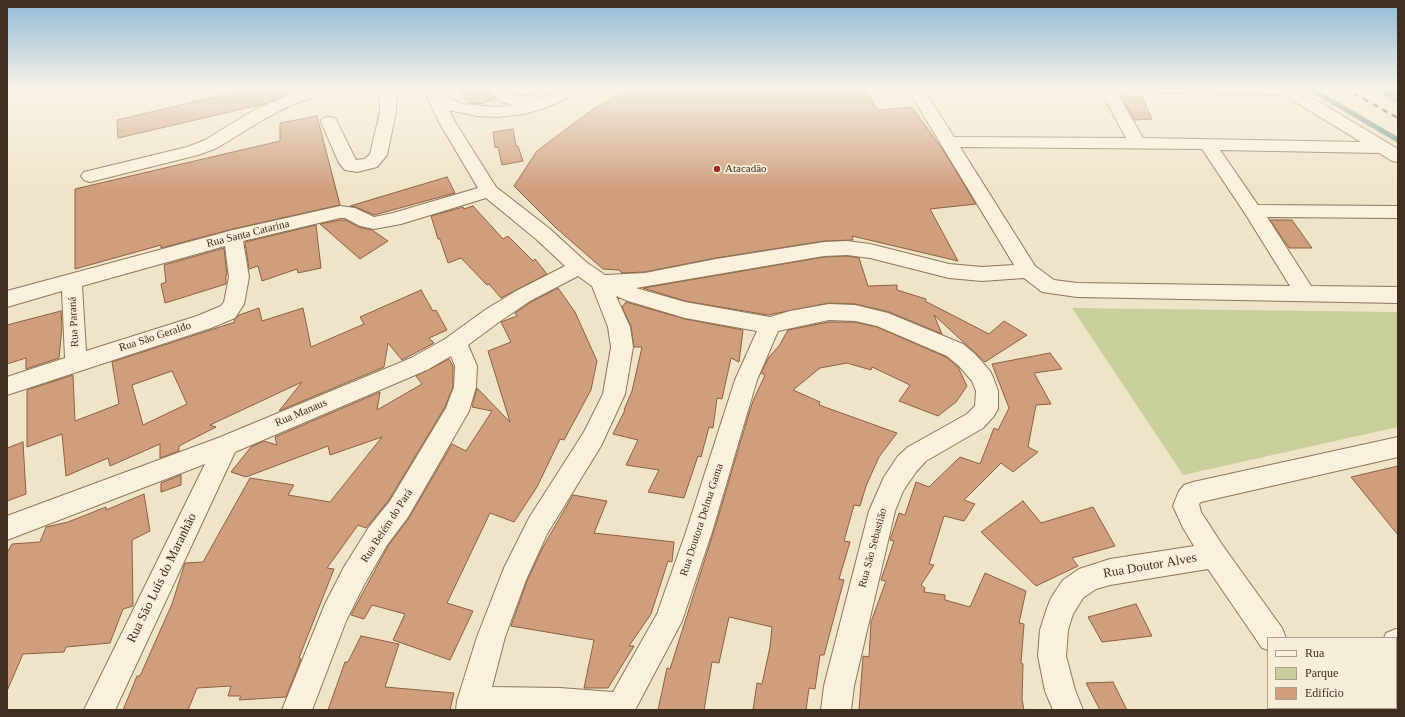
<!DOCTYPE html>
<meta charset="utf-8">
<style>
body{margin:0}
#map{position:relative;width:1405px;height:717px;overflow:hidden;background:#f0e4c8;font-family:"Times New Roman",serif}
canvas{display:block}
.frame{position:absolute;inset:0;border:8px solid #3d2e20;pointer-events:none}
.legend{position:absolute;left:1267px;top:637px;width:130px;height:72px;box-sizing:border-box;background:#f7eed8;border:1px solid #ada18e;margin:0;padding:5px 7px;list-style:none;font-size:12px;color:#3d2e20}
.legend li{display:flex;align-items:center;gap:8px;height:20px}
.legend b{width:20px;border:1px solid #ada18e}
</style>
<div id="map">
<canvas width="1405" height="717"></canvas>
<div class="frame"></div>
<ul class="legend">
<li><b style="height:5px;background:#faf1dc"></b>Rua</li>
<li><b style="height:11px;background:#c9cf9b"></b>Parque</li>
<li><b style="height:11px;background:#cf9f7d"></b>Edifício</li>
</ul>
</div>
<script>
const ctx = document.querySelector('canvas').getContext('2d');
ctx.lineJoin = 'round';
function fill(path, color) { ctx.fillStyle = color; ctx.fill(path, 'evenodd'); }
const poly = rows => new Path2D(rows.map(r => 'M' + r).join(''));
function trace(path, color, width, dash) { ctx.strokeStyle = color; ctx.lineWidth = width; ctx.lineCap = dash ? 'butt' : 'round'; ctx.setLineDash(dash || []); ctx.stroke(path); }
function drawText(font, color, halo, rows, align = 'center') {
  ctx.font = font + ' "Times New Roman",serif'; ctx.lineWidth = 3.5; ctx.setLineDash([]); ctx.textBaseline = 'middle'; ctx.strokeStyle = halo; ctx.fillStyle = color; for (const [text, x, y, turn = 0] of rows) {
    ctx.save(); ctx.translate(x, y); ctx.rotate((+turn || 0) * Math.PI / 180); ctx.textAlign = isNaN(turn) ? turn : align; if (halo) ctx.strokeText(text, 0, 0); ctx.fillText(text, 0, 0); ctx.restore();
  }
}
const green = poly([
 [1395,89,1398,90,1398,106,1380,96],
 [1072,308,1398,312,1398,427,1183,475],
 [1396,680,1398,680,1398,710,1270,710,1269,708,1396,708]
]);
const stream = poly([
 [1309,88,1398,140],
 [1375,88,1398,100]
]);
const building = poly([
 [253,88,302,89,264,104,118,138,117,120,253,88],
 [458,88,485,88,495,99,480,104,469,103,458,88],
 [629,88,866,88,877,110,912,107,945,153,976,204,930,209,958,261,852,236,853,240,824,241,716,258,645,272,622,273,619,270,603,269,555,227,514,186,537,151,593,109,629,88],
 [1121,96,1142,97,1152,119,1134,120,1121,96],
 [317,116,340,205,233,229,161,248,161,245,75,269,75,189,280,141,280,123,317,116],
 [513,129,516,146,518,146,523,161,502,165,498,147,495,148,493,132,513,129],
 [447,177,455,193,374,215,356,207,350,206,447,177],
 [473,206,503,239,508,236,533,261,535,259,547,274,501,298,489,284,487,285,461,258,448,263,440,239,438,239,431,216,463,207,464,209,473,206],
 [340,220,345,220,359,227,372,230,388,241,360,259,320,224,340,220],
 [1270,220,1292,220,1312,248,1289,248,1270,220],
 [316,225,321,268,298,273,297,269,262,281,258,266,249,269,245,242,316,225],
 [224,248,227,275,226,275,226,284,165,303,161,284,166,282,164,265,224,248],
 [847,256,859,258,868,286,897,285,897,290,926,299,925,301,989,334,1004,321,1027,335,985,362,934,315,942,334,889,312,855,304,829,303,768,315,685,301,643,288,824,257,847,256],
 [558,288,575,312,597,361,591,390,564,440,560,439,537,487,514,522,490,513,447,603,473,611,450,660,393,640,405,614,372,605,364,619,351,615,388,546,409,518,452,444,466,451,492,411,472,407,477,388,510,422,488,351,511,342,501,322,517,316,515,313,531,302,558,288],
 [421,290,433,311,436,310,447,330,429,338,434,343,402,360,388,343,384,367,279,411,302,382,210,425,216,427,179,446,179,451,160,458,160,444,110,466,108,458,66,476,62,434,27,447,27,390,73,375,75,421,119,404,112,362,235,322,234,320,239,315,259,308,262,321,303,308,311,347,364,324,360,317,421,290],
 [172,371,187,404,143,425,132,385,172,371],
 [626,302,685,319,743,330,739,362,731,358,722,399,717,398,713,428,709,427,701,457,698,456,684,498,648,492,659,470,626,465,638,440,613,434,625,410,624,410,632,391,642,347,634,347,631,326,622,307,626,302],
 [61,311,62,327,59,358,26,369,26,358,7,364,7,325,61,311],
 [829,322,855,322,877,327,946,357,958,367,967,386,956,402,938,416,899,401,910,385,872,367,871,370,847,363,820,368,793,390,820,402,819,405,897,433,879,457,866,486,860,506,854,505,844,541,850,542,839,579,844,580,824,655,820,655,815,689,809,688,806,710,753,710,757,683,762,684,770,647,772,627,729,617,719,663,712,662,704,710,658,710,667,668,670,669,717,521,749,413,753,401,765,375,761,373,769,357,779,346,788,330,829,322],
 [1050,353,1062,369,1034,373,1051,404,1036,405,1028,447,1038,452,1013,472,1001,463,964,500,975,504,964,521,944,516,929,564,934,565,921,585,925,588,924,592,945,595,945,600,970,607,985,573,1026,591,1019,623,1024,624,1021,663,1023,664,1022,699,1024,710,859,710,863,656,869,657,871,622,886,581,881,580,894,541,890,540,899,513,905,515,916,482,929,487,960,457,980,464,994,428,998,430,1009,408,992,364,1050,353],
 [449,359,453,366,453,387,445,407,389,500,366,528,358,525,327,568,334,569,299,658,301,659,286,697,239,700,241,696,228,696,231,686,197,688,188,710,123,710,137,676,140,676,172,604,185,563,203,562,250,478,294,485,288,495,330,502,382,437,330,455,328,446,246,477,231,472,251,447,264,441,277,445,275,437,380,392,377,410,422,384,416,376,449,359],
 [23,442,26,494,7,501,7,448,23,442],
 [1398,466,1398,535,1351,477,1398,466],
 [181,475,181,485,161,492,161,483,181,475],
 [144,494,150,531,132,540,133,606,123,609,110,643,66,647,64,652,23,654,7,691,7,553,12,544,40,542,46,527,68,522,106,507,106,510,144,494],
 [573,495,607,501,594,533,674,542,672,562,668,561,651,614,629,646,634,646,608,688,584,688,594,640,511,626,527,581,543,547,573,495],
 [1023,501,1041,523,1093,507,1115,546,1072,558,1078,566,1036,586,981,532,1023,501],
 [1136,604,1152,636,1102,642,1088,617,1136,604],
 [361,636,399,644,385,687,454,693,450,710,328,710,345,662,348,662,361,636],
 [1113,682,1127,710,1100,710,1086,683,1113,682]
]);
const minor = poly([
 [308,88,332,88,330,91,291,105,266,118,217,148,198,155,90,182,84,180,81,176,84,172,187,147,205,140,254,110,279,99,308,88],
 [380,88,396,88,396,112,387,155,377,167,357,172,345,170,339,163,321,122,323,118,329,117,335,118,356,160,365,159,370,154,380,112,380,88],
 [423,88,439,88,442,95,463,104,497,107,514,105,501,102,486,88,504,88,512,95,531,96,538,99,563,88,584,88,582,91,545,108,524,114,497,117,477,116,449,110,455,122,496,187,550,229,586,262,605,275,645,273,716,259,824,242,847,241,870,244,949,264,982,267,1014,265,907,88,923,88,954,137,1126,138,1099,88,1296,88,1398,149,1398,162,1392,161,1379,153,1220,150,1258,205,1398,206,1398,218,1267,217,1311,286,1398,287,1398,303,1077,297,1042,292,1024,278,982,281,949,278,870,258,847,255,824,256,636,288,685,302,770,317,790,311,829,304,855,305,888,313,963,344,975,354,990,371,993,377,998,391,998,409,994,416,983,428,926,461,916,472,903,491,895,511,854,686,851,710,821,710,824,686,869,511,884,477,898,456,908,447,967,414,975,406,976,391,972,381,959,366,947,356,877,326,855,321,829,320,778,331,757,380,712,532,682,621,635,710,456,710,457,701,477,637,504,568,529,518,584,432,603,394,611,347,608,327,592,286,578,276,530,301,499,322,468,345,477,366,476,387,469,411,408,517,387,545,364,585,346,621,312,710,282,710,325,604,344,567,369,527,390,501,446,408,454,387,455,366,451,356,427,370,235,452,115,710,84,710,205,464,7,540,7,516,218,438,411,358,445,339,485,310,516,291,565,266,536,239,486,198,401,224,374,229,360,226,345,218,340,218,243,241,249,277,244,304,235,318,211,328,7,395,7,377,65,358,62,291,7,307,7,291,233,230,340,206,355,208,374,217,393,213,478,188,439,122,423,88],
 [1117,92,1284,95,1361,142,1143,138,1117,92],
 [960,147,1202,149,1246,215,1290,286,1077,283,1054,280,1035,266,960,147],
 [225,246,229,277,224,302,221,306,197,316,86,351,82,286,225,246],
 [616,296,628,301,685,318,757,331,735,380,686,532,657,614,613,692,560,688,492,687,505,637,526,580,547,534,601,446,625,394,633,347,630,327,616,296],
 [1398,437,1398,457,1201,502,1199,504,1201,512,1223,546,1282,628,1286,638,1268,638,1268,650,1262,648,1208,569,1110,585,1096,589,1083,598,1073,614,1068,630,1066,656,1075,690,1083,710,1053,710,1045,691,1038,656,1040,630,1047,608,1051,598,1063,580,1079,569,1110,559,1194,546,1183,528,1173,506,1179,491,1184,485,1193,482,1398,437],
 [1396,629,1398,629,1398,657,1396,657,1396,638,1384,638,1386,633,1396,629]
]);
const rail = poly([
 [1344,88,1398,118]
]);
const markers = [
 [717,169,4,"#9e2a2b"]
];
const poiNames = [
 ["Atacadão",725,169]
];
const streetNames = [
 ["Rua Santa Catarina",248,234,-14],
 ["Rua Paraná",74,322,-93],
 ["Rua São Geraldo",155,337,-18],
 ["Rua Manaus",301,413,-23],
 ["Rua Doutora Delma Gama",702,520,-72],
 ["Rua Belém do Pará",387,526,-57],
 ["Rua São Sebastião",873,548,-75]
];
const nearStreetnames = [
 ["Rua Doutor Alves",1150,566,-10],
 ["Rua São Luís do Maranhão",162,578,-64]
];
fill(green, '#c9cf9b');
trace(stream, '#6f938a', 5);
fill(building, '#cf9f7d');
trace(building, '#8d5f41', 1);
trace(minor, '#8d765c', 2);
fill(minor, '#faf1dc');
trace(rail, '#3d2e20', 2.5, [5.5, 5.5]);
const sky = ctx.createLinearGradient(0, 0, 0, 189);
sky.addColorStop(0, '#8fbad6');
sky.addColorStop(0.47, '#f8f3e6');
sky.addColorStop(1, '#f8f3e600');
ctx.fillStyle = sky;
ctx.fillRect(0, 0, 1405, 189);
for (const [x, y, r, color] of markers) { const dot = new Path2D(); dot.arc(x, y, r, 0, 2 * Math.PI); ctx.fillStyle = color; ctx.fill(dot); trace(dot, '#f7eed8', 1.5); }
drawText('11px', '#3d2e20', '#f7eed8', poiNames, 'left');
drawText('11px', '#3d2e20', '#f7eed8', streetNames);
drawText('13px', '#3d2e20', '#f7eed8', nearStreetnames);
</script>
